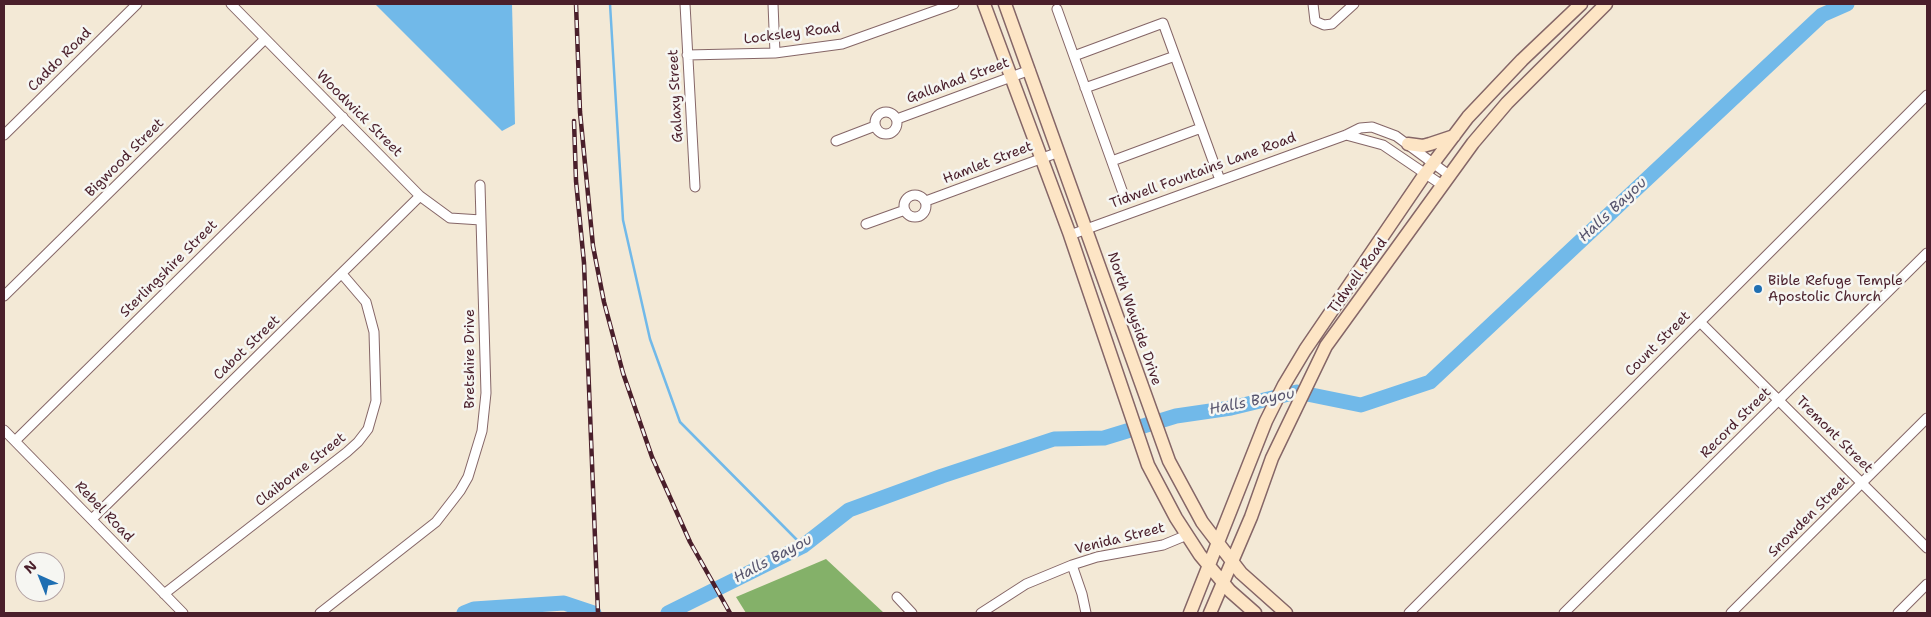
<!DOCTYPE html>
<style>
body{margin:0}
#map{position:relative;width:1931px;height:617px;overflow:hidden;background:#f3e9d6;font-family:"Shantell Sans",sans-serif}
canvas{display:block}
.frame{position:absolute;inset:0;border:5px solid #4a1f2b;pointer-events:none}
.north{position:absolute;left:15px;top:552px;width:50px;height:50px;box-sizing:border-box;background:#f6f6f2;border:1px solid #b1a0a2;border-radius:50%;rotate:316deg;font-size:14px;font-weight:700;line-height:20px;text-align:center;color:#4a1f2b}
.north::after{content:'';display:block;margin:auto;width:18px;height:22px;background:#1f6fb2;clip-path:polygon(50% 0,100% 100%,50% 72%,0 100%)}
</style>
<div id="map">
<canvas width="1931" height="617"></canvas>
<div class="frame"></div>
<div class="north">N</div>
</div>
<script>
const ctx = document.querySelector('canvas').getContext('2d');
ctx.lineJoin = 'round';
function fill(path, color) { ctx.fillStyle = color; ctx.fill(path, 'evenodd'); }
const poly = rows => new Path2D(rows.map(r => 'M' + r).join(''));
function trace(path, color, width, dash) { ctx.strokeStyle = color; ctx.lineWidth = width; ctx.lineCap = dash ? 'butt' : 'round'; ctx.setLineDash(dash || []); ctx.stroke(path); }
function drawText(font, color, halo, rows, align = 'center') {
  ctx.font = font + ' "Shantell Sans",sans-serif'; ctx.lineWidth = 5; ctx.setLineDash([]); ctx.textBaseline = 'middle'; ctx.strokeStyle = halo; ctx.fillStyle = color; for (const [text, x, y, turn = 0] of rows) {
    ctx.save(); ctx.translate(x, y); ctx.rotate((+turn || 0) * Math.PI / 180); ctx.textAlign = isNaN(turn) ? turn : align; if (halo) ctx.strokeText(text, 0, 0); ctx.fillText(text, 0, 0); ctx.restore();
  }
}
const forest = poly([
 [826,559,884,613,746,613,736,597]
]);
const water = poly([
 [375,4,512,4,515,124,502,131]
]);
const stream = poly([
 [610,4,623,220,650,339,680,422,803,546]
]);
const river = poly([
 [464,613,474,609,564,603,594,613],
 [668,613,803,546,849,510,942,476,1054,439,1104,438,1176,416,1231,408,1297,392,1361,405,1430,382,1822,15,1847,4]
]);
const minor = poly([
 [231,4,420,196,450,218,481,220],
 [685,4,695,187],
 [773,4,775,53],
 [1313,4,1315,21,1324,25,1332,24,1354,4],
 [1057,9,1123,193],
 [687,55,775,53,842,44,954,4],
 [1074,56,1163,23,1220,180],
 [1085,88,1175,56],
 '875 123a11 11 0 1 1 22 0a11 11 0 1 1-22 0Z',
 [897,119,1030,70],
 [4,135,137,4],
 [1346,135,1383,145,1442,185],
 [836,141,875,126],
 [1112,161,1201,128],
 '904 206a11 11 0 1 1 22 0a11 11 0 1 1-22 0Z',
 [926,201,1059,152],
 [866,224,905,210],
 [1070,235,1346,135,1360,128,1372,127,1396,136,1449,175],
 [4,296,265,39],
 [1700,322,1927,548],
 [4,430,183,613],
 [15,441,343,117],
 [92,519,420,196],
 [1072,565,1082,594,1086,613],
 [164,594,347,452,358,442,368,429,376,401,374,332,366,302,342,274],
 [897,597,912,613],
 [320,613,436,522,460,491,468,477,482,431,486,393,480,185],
 [981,613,1026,584,1072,565,1097,557,1163,545,1187,535],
 [1409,613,1927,95],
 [1564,613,1927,253],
 [1731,613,1927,418],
 [1898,613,1927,584]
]);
const secondary = poly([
 [984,4,1070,235,1148,465,1176,518,1200,555,1230,591,1255,613],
 [1005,4,1169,461,1202,522,1241,573,1286,613],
 [1408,144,1423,146,1430,144,1454,136],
 [1190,613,1266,421,1284,385,1305,350,1425,174,1468,117,1522,60,1581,4],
 [1210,613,1251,517,1272,458,1326,346,1473,143,1507,103,1606,4]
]);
const rail = poly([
 [576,4,580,112,593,246,604,302,623,373,652,457,690,542,730,613],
 [574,121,576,181,584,263,598,613]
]);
const markers = [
 [1758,289,5,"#1f6fb2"]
];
const streetNames = [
 ["Locksley Road",792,34,-7],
 ["Caddo Road",60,60,-45],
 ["Gallahad Street",958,81,-20],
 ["Galaxy Street",676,96,-93],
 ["Woodwick Street",359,114,45],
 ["Bigwood Street",125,158,-45],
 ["Hamlet Street",988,163,-21],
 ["Tidwell Fountains Lane Road",1203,171,-20],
 ["Sterlingshire Street",169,269,-45],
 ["Tidwell Road",1358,276,-54],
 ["North Wayside Drive",1134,319,71],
 ["Count Street",1658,344,-45],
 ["Cabot Street",247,348,-44],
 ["Bretshire Drive",470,359,-90],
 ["Record Street",1736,423,-45],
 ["Tremont Street",1834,435,45],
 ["Claiborne Street",301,470,-38],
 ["Rebel Road",104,512,46],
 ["Snowden Street",1809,517,-45],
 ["Venida Street",1120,539,-14]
];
const poiNames = [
 ["Bible Refuge Temple",1768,281],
 ["Apostolic Church",1768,297]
];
const waterNames = [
 ["Halls Bayou",1613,210,-43],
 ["Halls Bayou",1252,402,-11],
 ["Halls Bayou",773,559,-28]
];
fill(forest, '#84b169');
fill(water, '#71b9e9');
trace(stream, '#71b9e9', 2.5);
trace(river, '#71b9e9', 15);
trace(minor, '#856667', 11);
trace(secondary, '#856667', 15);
trace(minor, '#fff', 9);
trace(secondary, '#fde5c5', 12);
trace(rail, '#4a1f2b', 4.5);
trace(rail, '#f6f6f2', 2.5, [8]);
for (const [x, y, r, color] of markers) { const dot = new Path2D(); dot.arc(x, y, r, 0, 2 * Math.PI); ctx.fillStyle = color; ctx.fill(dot); trace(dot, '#f6f6f2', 2); }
drawText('14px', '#4a1f2b', '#f6f6f2', streetNames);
drawText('14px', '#4a1f2b', '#f6f6f2', poiNames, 'left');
drawText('italic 15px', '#58556e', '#f6f6f2', waterNames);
</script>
